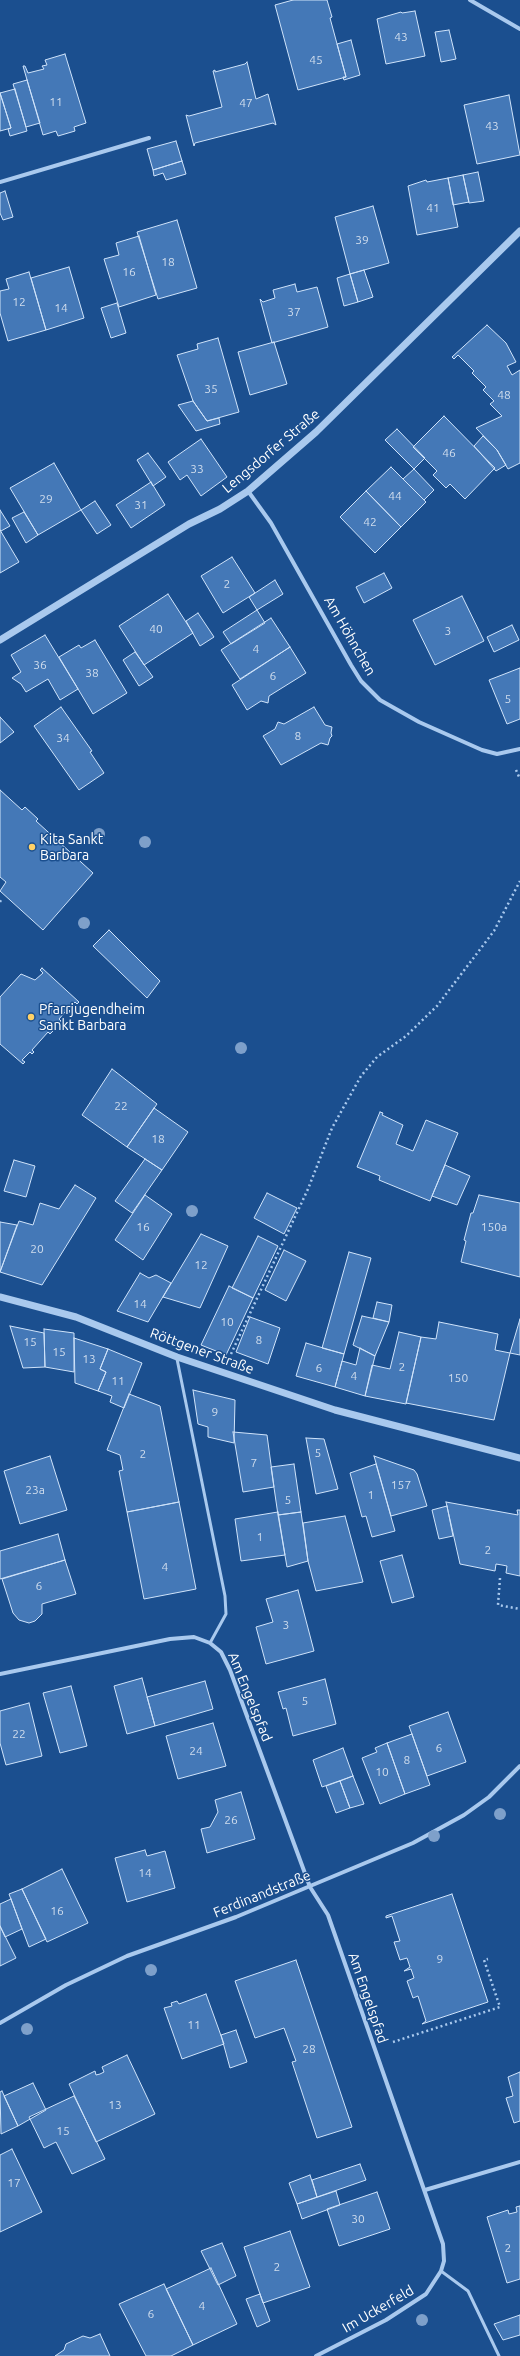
<!DOCTYPE html>
<meta charset="utf-8">
<style>
body{margin:0}
canvas{display:block;background:#1b4f8f}
</style>
<canvas width="520" height="2356"></canvas>
<script>
const ctx = document.querySelector('canvas').getContext('2d');
ctx.lineJoin = 'round';
function fill(path, color) { ctx.fillStyle = color; ctx.fill(path, 'evenodd'); }
const poly = rows => new Path2D(rows.map(r => 'M' + r).join(''));
function trace(path, color, width, dash) { ctx.strokeStyle = color; ctx.lineWidth = width; ctx.lineCap = dash ? 'butt' : 'round'; ctx.setLineDash(dash || []); ctx.stroke(path); }
function drawText(font, color, halo, rows, align = 'center') {
  ctx.font = font + ' Ubuntu,sans-serif'; ctx.lineWidth = 3; ctx.setLineDash([]); ctx.textBaseline = 'middle'; ctx.strokeStyle = halo; ctx.fillStyle = color; for (const [text, x, y, turn = 0] of rows) {
    ctx.save(); ctx.translate(x, y); ctx.rotate((+turn || 0) * Math.PI / 180); ctx.textAlign = isNaN(turn) ? turn : align; if (halo) ctx.strokeText(text, 0, 0); ctx.fillText(text, 0, 0); ctx.restore();
  }
}
const building = poly([
 [293,0,327,0,332,17,330,18,346,77,298,90,275,5,293,0],
 [415,11,425,56,386,64,377,19,401,12,402,13,415,11],
 [449,30,456,59,441,62,435,32,449,30],
 [351,40,360,75,344,80,343,77,346,77,337,44,351,40],
 [65,54,86,123,74,127,75,131,58,136,56,131,43,135,23,66,25,66,28,73,44,69,42,66,47,65,45,60,65,54],
 [247,62,256,99,268,94,276,125,273,123,195,143,194,146,186,115,189,116,222,107,213,71,215,70,215,72,245,64,247,62],
 [27,80,40,123,26,127,13,84,27,80],
 [15,89,27,131,10,136,8,129,11,128,0,93,15,89],
 [0,93,11,128,0,131,0,93],
 [509,95,520,155,477,164,464,105,509,95],
 [176,141,182,161,153,170,147,149,176,141],
 [182,161,186,174,166,180,163,173,154,176,153,170,182,161],
 [478,172,484,201,469,203,463,175,478,172],
 [463,175,469,202,453,205,448,178,463,175],
 [448,178,458,227,417,235,408,186,426,180,427,182,448,178],
 [5,191,13,217,3,220,0,213,0,193,5,191],
 [373,206,389,263,350,274,335,217,373,206],
 [177,220,197,288,158,299,137,232,177,220],
 [139,236,156,295,119,307,104,259,119,255,116,243,139,236],
 [69,267,84,318,46,330,31,278,69,267],
 [364,270,373,297,358,302,350,274,364,270],
 [29,272,46,330,8,341,0,313,0,291,9,289,6,279,29,272],
 [350,274,358,302,344,306,337,278,350,274],
 [295,284,297,292,317,287,328,327,272,343,260,299,263,302,275,298,273,290,295,284],
 [117,303,126,333,111,338,101,308,117,303],
 [487,325,506,343,516,362,507,366,512,375,520,370,520,463,508,469,497,450,476,428,502,416,490,404,494,401,483,390,486,387,472,373,474,371,458,355,454,359,452,357,487,325],
 [218,338,239,412,207,421,193,401,177,355,198,349,197,344,218,338],
 [274,342,287,384,250,395,238,352,274,342],
 [193,401,207,421,219,418,220,424,196,431,178,405,193,401],
 [444,416,495,468,465,499,450,484,446,488,433,475,437,471,413,447,444,416],
 [397,429,425,458,414,469,385,440,397,429],
 [483,436,497,450,506,465,496,471,474,446,483,436],
 [201,439,227,477,201,496,187,475,180,480,168,462,201,439],
 [148,453,166,477,153,486,137,460,148,453],
 [54,463,81,510,38,535,10,488,54,463],
 [391,467,426,502,401,527,366,491,391,467],
 [414,469,434,490,424,500,403,479,414,469],
 [151,482,165,505,131,528,116,505,151,482],
 [366,491,401,527,375,553,340,517,366,491],
 [95,501,111,525,97,534,81,510,95,501],
 [0,510,10,526,1,531,0,530,0,510],
 [24,512,38,535,26,543,12,518,24,512],
 [0,530,19,562,0,573,0,530],
 [232,557,255,593,223,613,201,576,232,557],
 [384,573,392,588,364,603,356,587,384,573],
 [275,580,283,594,257,610,249,597,275,580],
 [168,594,193,633,144,665,119,626,168,594],
 [462,596,484,641,435,665,413,620,462,596],
 [257,610,265,623,231,644,223,632,257,610],
 [198,613,214,637,200,646,186,621,198,613],
 [271,618,290,647,240,679,221,650,271,618],
 [512,625,519,640,494,652,487,637,512,625],
 [45,635,78,689,60,700,48,679,26,692,21,684,12,678,21,672,11,655,45,635],
 [95,640,127,693,93,714,59,657,79,645,81,648,95,640],
 [290,647,306,673,269,696,268,703,261,701,247,710,232,685,290,647],
 [135,652,153,677,139,686,123,660,135,652],
 [520,668,520,719,507,724,489,680,520,668],
 [61,707,92,751,90,752,104,773,79,790,34,726,61,707],
 [314,707,325,725,332,727,331,733,332,736,330,738,328,745,321,743,281,765,263,736,275,729,278,722,284,724,314,707],
 [0,717,14,732,0,743,0,717],
 [0,790,22,810,25,807,38,819,36,821,93,873,43,930,0,891,6,882,0,877,0,790],
 [109,930,160,981,147,998,93,946,109,930],
 [42,968,79,1002,77,1004,75,1002,68,1009,70,1011,68,1014,65,1012,59,1019,61,1021,59,1024,57,1022,50,1029,53,1031,50,1034,48,1032,32,1050,34,1052,32,1054,30,1052,22,1060,25,1062,23,1064,0,1044,0,997,21,974,35,980,43,973,40,970,42,968],
 [112,1069,157,1104,127,1147,82,1115,112,1069],
 [154,1108,188,1132,162,1170,127,1147,154,1108],
 [380,1112,383,1113,382,1115,403,1125,396,1144,413,1151,426,1120,458,1133,430,1201,379,1180,380,1176,357,1167,380,1112],
 [145,1159,162,1170,132,1213,115,1201,145,1159],
 [14,1160,35,1166,26,1197,4,1191,14,1160],
 [445,1165,470,1176,457,1205,432,1196,445,1165],
 [75,1185,96,1198,42,1285,0,1272,19,1221,33,1225,40,1203,59,1209,75,1185],
 [267,1193,297,1208,284,1234,254,1218,267,1193],
 [145,1195,172,1214,143,1260,115,1240,145,1195],
 [479,1195,520,1203,520,1277,461,1262,466,1241,464,1240,471,1213,473,1213,479,1195],
 [0,1222,17,1225,0,1272,0,1222],
 [201,1234,228,1246,200,1308,163,1297,201,1234],
 [258,1236,278,1246,253,1298,232,1288,258,1236],
 [284,1250,306,1261,286,1301,265,1290,284,1250],
 [349,1252,371,1258,344,1354,322,1348,349,1252],
 [140,1273,149,1278,156,1275,171,1283,148,1322,117,1311,140,1273],
 [229,1286,253,1298,226,1355,201,1345,229,1286],
 [377,1302,392,1305,389,1322,373,1318,377,1302],
 [362,1316,389,1322,375,1356,353,1345,362,1316],
 [250,1317,280,1328,268,1364,236,1352,250,1317],
 [520,1319,520,1355,510,1353,520,1319],
 [439,1322,498,1334,495,1350,510,1353,494,1420,406,1403,421,1337,436,1339,439,1322],
 [10,1326,44,1333,45,1367,23,1368,10,1326],
 [44,1329,74,1333,74,1372,45,1367,44,1329],
 [399,1332,421,1337,406,1404,365,1396,372,1365,390,1369,399,1332],
 [74,1338,108,1349,100,1369,106,1372,98,1391,75,1383,74,1338],
 [306,1343,344,1354,335,1387,296,1376,306,1343],
 [360,1348,375,1356,365,1396,335,1387,342,1361,356,1365,360,1348],
 [108,1349,142,1363,124,1408,110,1402,112,1396,98,1391,106,1372,100,1369,108,1349],
 [193,1390,235,1400,234,1443,208,1437,208,1427,198,1424,193,1390],
 [129,1394,160,1406,179,1502,127,1512,119,1471,123,1470,120,1455,107,1450,129,1394],
 [233,1432,267,1435,274,1487,243,1492,233,1432],
 [306,1438,324,1439,338,1489,316,1494,306,1438],
 [50,1456,67,1510,20,1524,4,1471,50,1456],
 [374,1456,414,1470,417,1474,427,1506,391,1516,374,1456],
 [294,1464,301,1512,278,1515,271,1467,294,1464],
 [376,1464,395,1531,372,1537,366,1516,362,1517,350,1473,376,1464],
 [179,1502,196,1589,144,1599,127,1512,179,1502],
 [446,1502,518,1515,517,1510,520,1510,520,1576,506,1573,507,1566,502,1565,496,1564,495,1571,460,1564,446,1502],
 [447,1506,453,1536,439,1539,432,1510,447,1506],
 [278,1512,285,1555,241,1561,235,1519,278,1512],
 [301,1512,308,1561,287,1567,278,1515,301,1512],
 [345,1516,363,1582,316,1591,308,1561,303,1523,345,1516],
 [58,1534,65,1560,0,1579,0,1551,58,1534],
 [402,1555,414,1597,392,1603,380,1561,402,1555],
 [65,1560,76,1594,42,1604,42,1614,35,1621,29,1623,19,1620,13,1613,2,1579,65,1560],
 [298,1590,314,1651,266,1664,256,1627,273,1622,266,1599,298,1590],
 [142,1678,155,1726,127,1734,114,1686,142,1678],
 [325,1679,336,1724,293,1736,286,1708,283,1709,278,1692,325,1679],
 [205,1681,213,1709,155,1726,147,1697,205,1681],
 [71,1686,87,1746,60,1753,43,1693,71,1686],
 [29,1703,42,1756,6,1765,0,1743,0,1711,29,1703],
 [448,1712,466,1762,427,1776,409,1726,448,1712],
 [213,1723,226,1766,178,1779,166,1736,213,1723],
 [412,1734,430,1785,405,1794,387,1743,412,1734],
 [387,1743,405,1794,380,1804,362,1758,377,1752,375,1748,387,1743],
 [343,1748,353,1776,322,1787,313,1760,343,1748],
 [353,1776,364,1804,350,1808,340,1781,353,1776],
 [340,1781,350,1808,336,1813,326,1786,340,1781],
 [241,1792,255,1839,207,1853,201,1829,210,1827,218,1812,215,1800,241,1792],
 [145,1850,147,1856,165,1851,175,1888,127,1902,115,1858,145,1850],
 [62,1869,88,1923,47,1942,22,1889,62,1869],
 [22,1889,46,1939,29,1947,9,1894,22,1889],
 [452,1894,488,2002,422,2024,426,2021,418,1996,413,1998,407,1981,414,1978,411,1969,404,1971,410,1967,407,1958,400,1960,394,1942,400,1941,392,1916,386,1918,386,1916,452,1894],
 [11,1899,22,1929,5,1937,0,1926,0,1904,11,1899],
 [0,1926,16,1958,0,1966,0,1926],
 [296,1960,352,2127,317,2138,292,2062,296,2061,284,2028,255,2038,235,1981,296,1960],
 [206,1994,224,2044,182,2059,164,2008,172,2006,171,2003,177,2001,179,2004,206,1994],
 [236,2030,247,2062,230,2068,221,2035,236,2030],
 [127,2055,155,2114,96,2142,69,2084,95,2071,96,2075,100,2074,104,2072,102,2067,127,2055],
 [520,2072,520,2121,514,2123,506,2098,513,2096,508,2077,520,2072],
 [33,2083,46,2110,18,2126,4,2096,33,2083],
 [2,2091,18,2126,1,2134,0,2092,2,2091],
 [74,2096,105,2159,72,2174,56,2142,44,2148,29,2117,74,2096],
 [12,2149,42,2212,0,2232,0,2155,12,2149],
 [360,2164,366,2180,317,2197,312,2180,360,2164],
 [310,2175,317,2197,297,2204,289,2183,310,2175],
 [336,2191,340,2205,302,2219,297,2204,336,2191],
 [377,2192,390,2229,339,2246,327,2209,377,2192],
 [520,2206,520,2279,507,2283,487,2217,508,2210,509,2214,517,2212,516,2207,520,2206],
 [290,2231,310,2287,263,2303,244,2247,290,2231],
 [222,2243,236,2276,218,2285,201,2251,222,2243],
 [211,2268,237,2324,193,2345,166,2289,211,2268],
 [164,2284,193,2345,171,2356,146,2356,119,2304,164,2284],
 [260,2294,270,2321,257,2327,246,2299,260,2294],
 [520,2315,520,2335,503,2340,494,2324,520,2315],
 [100,2334,110,2356,55,2356,64,2350,66,2344,83,2336,90,2338,100,2334]
]);
const path = poly([
 [516,770,520,779],
 [0,902,1,900],
 [231,1354,308,1189,332,1128,361,1076,377,1057,406,1036,437,1006,494,931,520,881],
 [500,1578,498,1605,520,1609],
 [393,2042,500,2007,484,1960,488,1959]
]);
const service = poly([
 [177,1359,225,1596,226,1614,210,1643],
 [441,2271,468,2291,499,2356]
]);
const minor = poly([
 [470,0,520,29],
 [0,182,149,138],
 [248,491,271,523,351,665,361,681,380,700,419,722,482,750,497,754,520,749],
 [0,1674,170,1639,194,1637,210,1643,221,1652,230,1670,310,1887,328,1915,443,2244,444,2261,441,2271,426,2294,386,2320,316,2356],
 [0,2023,66,1985,127,1956,236,1917,413,1843,464,1815,489,1797,520,1766],
 [425,2190,520,2162]
]);
const tertiary = poly([
 [0,640,189,524,220,509,248,491,316,432,520,231],
 [0,1297,76,1317,177,1357,335,1410,520,1458]
]);
const trees = [
 [99,834],
 [145,842],
 [84,923],
 [241,1048],
 [192,1211],
 [500,1814],
 [434,1836],
 [151,1970],
 [27,2029],
 [422,2320]
];
const markers = [
 [32,847,4,"#ffd166"],
 [31,1017,4,"#ffd166"]
];
const numberNames = [
 ["43",401,37],
 ["45",316,60],
 ["11",56,102],
 ["47",246,103],
 ["43",492,126],
 ["41",433,208],
 ["39",362,240],
 ["18",168,262],
 ["16",129,272],
 ["12",19,302],
 ["14",61,308],
 ["37",294,312],
 ["35",211,389],
 ["48",504,395],
 ["46",449,453],
 ["33",197,469],
 ["44",395,496],
 ["29",46,499],
 ["31",141,505],
 ["42",370,522],
 ["2",227,584],
 ["40",156,629],
 ["3",448,631],
 ["4",256,649],
 ["36",40,665],
 ["38",92,673],
 ["6",273,676],
 ["5",508,699],
 ["8",298,736],
 ["34",63,738],
 ["22",121,1106],
 ["18",158,1139],
 ["16",143,1227],
 ["150a",494,1227],
 ["20",37,1249],
 ["12",201,1265],
 ["14",140,1304],
 ["10",227,1322],
 ["8",259,1340],
 ["15",30,1342],
 ["15",59,1352],
 ["13",89,1359],
 ["2",402,1367],
 ["6",319,1368],
 ["4",354,1376],
 ["150",458,1378],
 ["11",118,1381],
 ["9",215,1412],
 ["5",318,1453],
 ["2",143,1454],
 ["7",254,1463],
 ["157",401,1485],
 ["23a",35,1490],
 ["1",371,1495],
 ["5",288,1500],
 ["1",260,1537],
 ["2",488,1550],
 ["4",165,1567],
 ["6",39,1586],
 ["3",286,1625],
 ["5",305,1701],
 ["22",19,1734],
 ["6",439,1748],
 ["24",196,1751],
 ["8",407,1760],
 ["10",382,1772],
 ["26",231,1820],
 ["14",145,1873],
 ["16",57,1911],
 ["9",440,1959],
 ["11",194,2025],
 ["28",309,2049],
 ["13",115,2105],
 ["15",63,2131],
 ["17",14,2183],
 ["30",358,2219],
 ["2",508,2248],
 ["2",277,2267],
 ["4",202,2306],
 ["6",151,2314]
];
const streetNames = [
 ["Lengsdorfer Straße",271,451,-40],
 ["Am Höhnchen",350,636,60],
 ["Röttgener Straße",202,1351,20],
 ["Am Engelspfad",250,1697,68],
 ["Ferdinandstraße",262,1894,-22],
 ["Am Engelspfad",368,1998,71],
 ["Im Uckerfeld",378,2309,-30]
];
const poiNames = [
 ["Kita Sankt",40,839],
 ["Barbara",40,855],
 ["Pfarrjugendheim",39,1009],
 ["Sankt Barbara",39,1025]
];
fill(building, '#4478b7');
trace(building, '#cfe3fa', 1);
trace(path, '#a9c9ee', 2.5, [2, 3]);
trace(service, '#a9c9ee', 3);
trace(minor, '#a9c9ee', 4);
trace(tertiary, '#a9c9ee', 7);
ctx.fillStyle = '#7ea0ca';
for (const [x, y] of trees) { ctx.beginPath(); ctx.arc(x, y, 6, 0, 2 * Math.PI); ctx.fill(); }
for (const [x, y, r, color] of markers) { const dot = new Path2D(); dot.arc(x, y, r, 0, 2 * Math.PI); ctx.fillStyle = color; ctx.fill(dot); trace(dot, '#1b4f8f', 1.5); }
drawText('12px', '#d0dded', null, numberNames);
drawText('14px', '#fff', '#1b4f8f', streetNames);
drawText('14px', '#fff', '#1b4f8f', poiNames, 'left');
</script>
